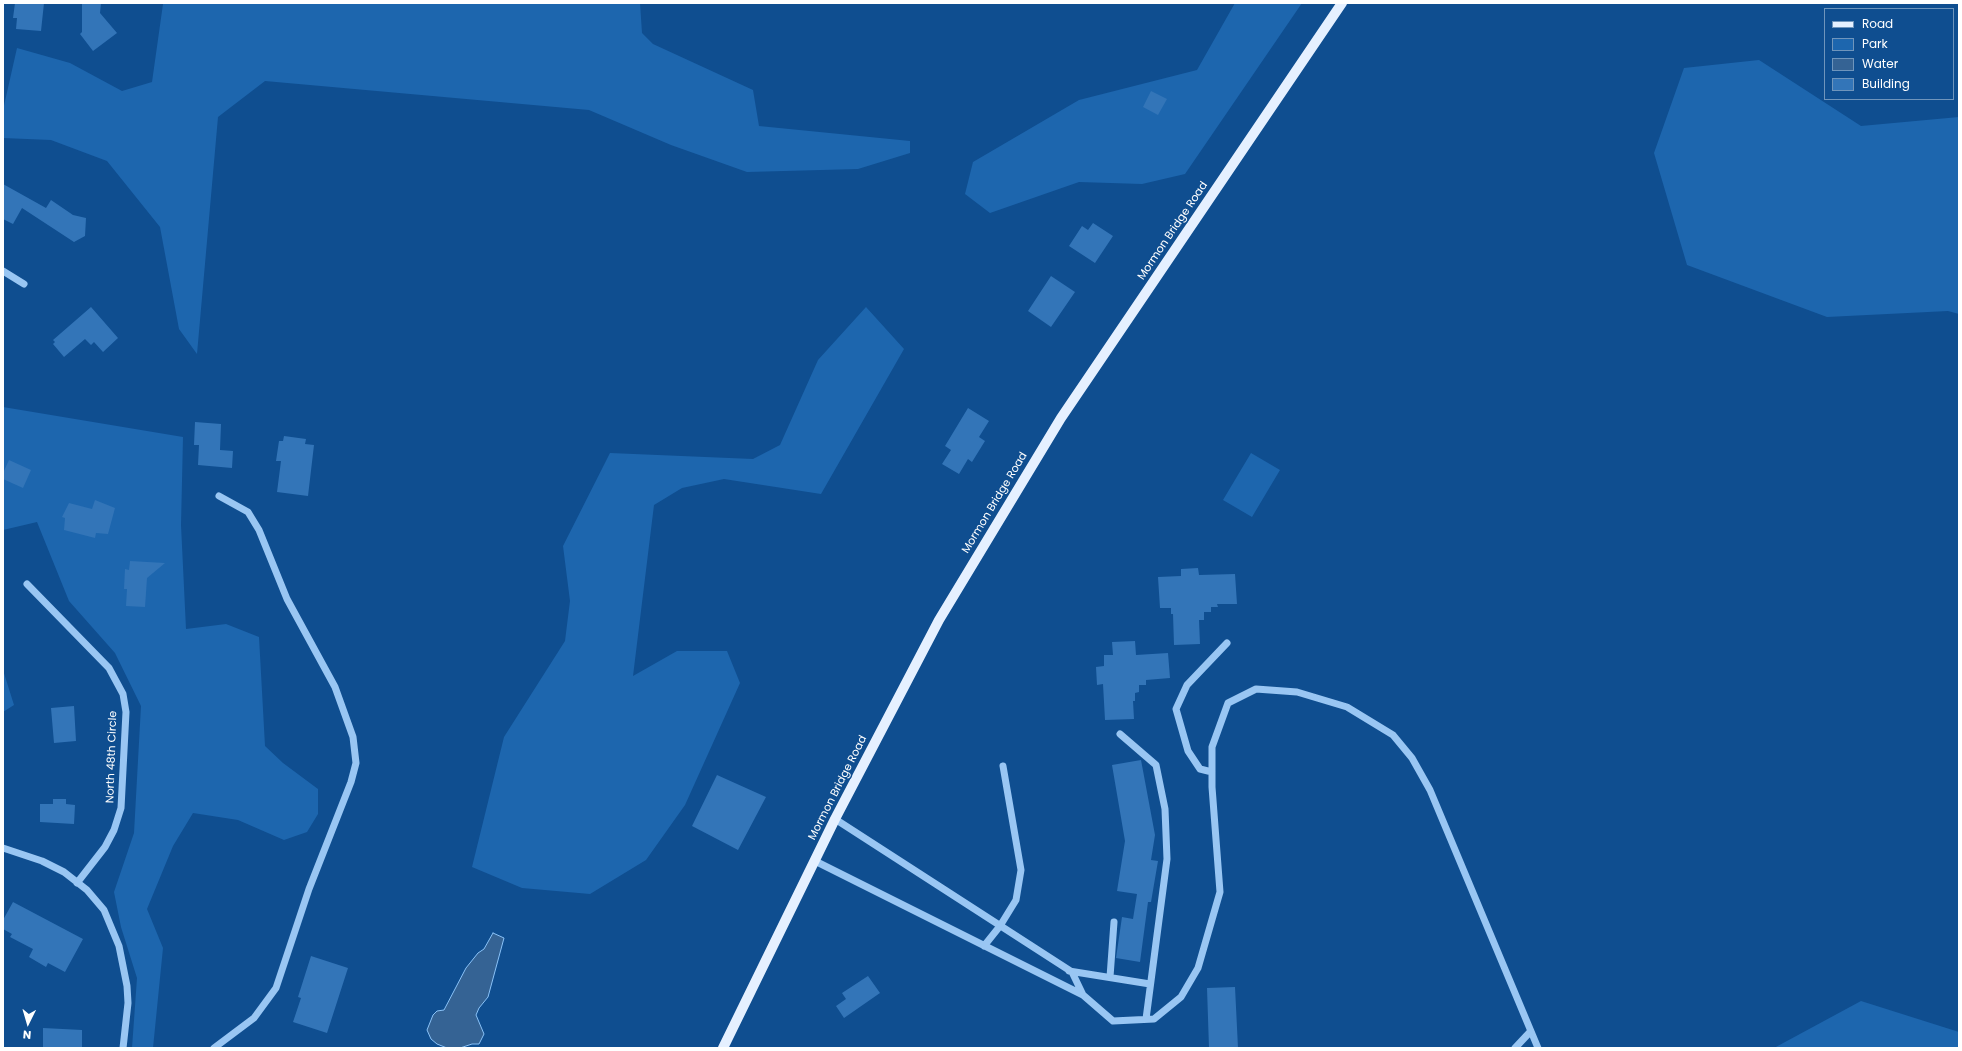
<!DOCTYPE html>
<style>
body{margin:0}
#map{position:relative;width:1962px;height:1051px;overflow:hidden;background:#0f4e90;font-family:Poppins,sans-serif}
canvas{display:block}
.frame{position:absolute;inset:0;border:4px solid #fff;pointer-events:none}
.legend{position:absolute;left:1824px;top:8px;width:130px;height:92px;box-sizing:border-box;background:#0f4e90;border:1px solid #6f95bc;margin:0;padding:5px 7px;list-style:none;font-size:12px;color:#fff}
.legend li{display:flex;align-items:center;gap:8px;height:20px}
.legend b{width:20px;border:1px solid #6f95bc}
.north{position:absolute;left:8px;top:1003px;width:40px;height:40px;-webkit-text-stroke:3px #0f4e90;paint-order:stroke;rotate:185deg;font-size:11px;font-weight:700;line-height:16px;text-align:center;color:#fff}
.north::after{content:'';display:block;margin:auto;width:14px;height:18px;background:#fff;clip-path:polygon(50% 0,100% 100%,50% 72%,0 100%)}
</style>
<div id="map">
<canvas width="1962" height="1051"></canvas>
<div class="frame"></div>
<ul class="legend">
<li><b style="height:5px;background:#e5f0ff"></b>Road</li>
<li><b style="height:11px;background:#1d66ae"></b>Park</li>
<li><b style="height:11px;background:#356394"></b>Water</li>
<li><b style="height:11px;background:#3375b8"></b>Building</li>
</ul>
<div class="north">N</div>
</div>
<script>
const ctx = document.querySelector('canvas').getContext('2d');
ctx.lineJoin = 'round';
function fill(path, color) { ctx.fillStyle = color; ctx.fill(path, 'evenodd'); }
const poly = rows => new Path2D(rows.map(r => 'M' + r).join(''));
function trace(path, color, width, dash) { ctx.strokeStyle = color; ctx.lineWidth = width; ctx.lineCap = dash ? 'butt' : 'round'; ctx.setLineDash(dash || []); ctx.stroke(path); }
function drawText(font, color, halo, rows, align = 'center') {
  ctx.font = font + ' Poppins,sans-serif'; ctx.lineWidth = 3; ctx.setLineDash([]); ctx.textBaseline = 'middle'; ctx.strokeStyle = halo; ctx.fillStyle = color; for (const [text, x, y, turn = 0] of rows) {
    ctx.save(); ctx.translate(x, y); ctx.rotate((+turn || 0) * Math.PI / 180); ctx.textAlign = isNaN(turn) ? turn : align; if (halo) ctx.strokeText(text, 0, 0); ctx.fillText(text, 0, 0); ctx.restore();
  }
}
const green = poly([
 [184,3,640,3,642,33,653,44,753,90,759,126,910,141,910,153,858,169,747,172,671,145,589,110,265,81,218,117,197,354,179,329,160,227,107,161,51,140,3,138,3,110,17,48,70,63,122,91,152,82,163,4],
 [1235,3,1302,3,1185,174,1142,184,1079,182,990,213,965,194,973,162,1079,100,1197,70],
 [1759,60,1861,126,1959,117,1959,314,1948,311,1827,317,1687,265,1654,153,1684,68],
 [866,307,904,349,821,494,724,479,682,488,654,505,633,676,677,651,727,651,740,683,685,805,646,860,590,894,522,888,472,867,504,737,565,641,570,601,563,546,610,453,753,459,780,445,818,360],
 [3,407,183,437,181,525,186,629,226,624,259,637,265,746,283,763,318,789,318,814,307,832,284,840,238,820,193,813,173,846,147,909,163,948,153,1048,132,1048,137,978,121,927,114,892,134,833,141,706,115,653,69,601,37,522,3,530],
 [1251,453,1280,470,1252,517,1223,500],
 [3,670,14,705,3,712],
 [1861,1001,1959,1032,1959,1048,1774,1048]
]);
const water = poly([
 [493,933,504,938,488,997,479,1008,476,1015,484,1034,479,1044,472,1044,460,1048,447,1048,437,1044,431,1039,427,1030,433,1015,437,1011,444,1010,466,968,478,953,484,949,493,933]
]);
const building = poly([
 [15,3,44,3,41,31,16,29,17,18,13,18],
 [82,3,101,3,100,13,117,33,93,51,80,34,82,32],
 [1151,91,1167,99,1158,115,1143,107],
 [3,184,46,208,51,200,73,215,86,218,85,236,74,242,22,208,13,224,3,219],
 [1093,223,1113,236,1095,263,1069,246,1082,226,1088,230],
 [1051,276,1075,292,1051,327,1028,311],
 [91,307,118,338,103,352,94,342,91,345,85,339,64,357,53,344,55,342,53,340],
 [968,408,989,421,979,437,985,441,972,462,968,459,959,474,942,464,951,450,945,446],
 [195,422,221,424,220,450,233,451,232,468,198,465,199,445,194,445],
 [284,436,306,439,305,444,314,445,308,496,277,492,281,461,276,461,279,441,283,441],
 [9,460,31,470,23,488,3,479,3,473],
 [95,500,115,508,108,534,96,533,95,538,64,530,65,518,62,517,69,503,92,509],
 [130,561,165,563,147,578,145,607,126,606,127,589,124,589,125,569,129,570],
 [1198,568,1199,575,1235,574,1237,604,1217,604,1218,607,1211,607,1211,612,1204,612,1204,620,1199,620,1200,644,1174,645,1173,614,1171,614,1171,608,1160,608,1158,577,1181,576,1181,569],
 [1135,641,1136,655,1168,653,1170,678,1146,680,1146,685,1139,685,1139,692,1135,693,1135,701,1133,701,1134,719,1105,720,1103,684,1097,685,1096,667,1104,666,1104,655,1113,655,1112,642],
 [74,706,76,741,54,743,51,708],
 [1141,760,1155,835,1151,860,1158,861,1151,902,1148,902,1140,962,1116,958,1122,917,1133,919,1137,894,1117,891,1125,841,1112,765],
 [717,775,766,797,738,850,692,826],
 [53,799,66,799,66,804,75,805,74,824,40,822,40,804,53,804],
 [13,902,83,939,65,972,48,963,46,967,29,957,33,949,10,937,12,934,3,929,3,920],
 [311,956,348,968,327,1033,293,1022,301,998,298,997],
 [868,976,880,993,844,1018,836,1006,846,999,842,993],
 [1235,987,1238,1048,1209,1048,1207,988],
 [43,1028,82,1030,82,1048,43,1048]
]);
const minor = poly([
 [3,271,24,284],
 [27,584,109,668,123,694,126,712,121,808,114,830,105,847,77,883],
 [1120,734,1156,765,1165,809,1167,859,1146,1019],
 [1212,772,1200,769,1188,751,1176,709,1187,685,1227,643],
 [835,819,1072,972,1083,995],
 [3,848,42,861,64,872,87,890,104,910,119,946,127,986,128,1003,123,1048],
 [815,861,1083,995,1113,1021,1154,1019,1181,997,1198,968,1220,892,1212,787,1212,747,1228,703,1256,689,1297,692,1347,707,1393,735,1412,758,1430,790,1538,1048],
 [984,946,1000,926,1016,900,1021,870,1003,766],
 [1069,971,1150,984],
 [1110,977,1114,922],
 [214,1048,254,1018,276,988,309,889,351,782,356,763,353,737,335,687,287,599,259,530,248,512,219,496],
 [1515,1048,1530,1032]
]);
const major = poly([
 [723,1048,835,819,939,620,1061,418,1342,3]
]);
const streetNames = [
 ["Mormon Bridge Road",1173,231,-56],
 ["Mormon Bridge Road",995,503,-59],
 ["North 48th Circle",112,757,-88],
 ["Mormon Bridge Road",838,788,-63]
];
fill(green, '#1d66ae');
fill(water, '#356394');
trace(water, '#8ac2f7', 1);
fill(building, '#3375b8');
trace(minor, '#99c6f3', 7);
trace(major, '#e5f0ff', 10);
drawText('11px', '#fff', '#0f4e90', streetNames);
</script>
